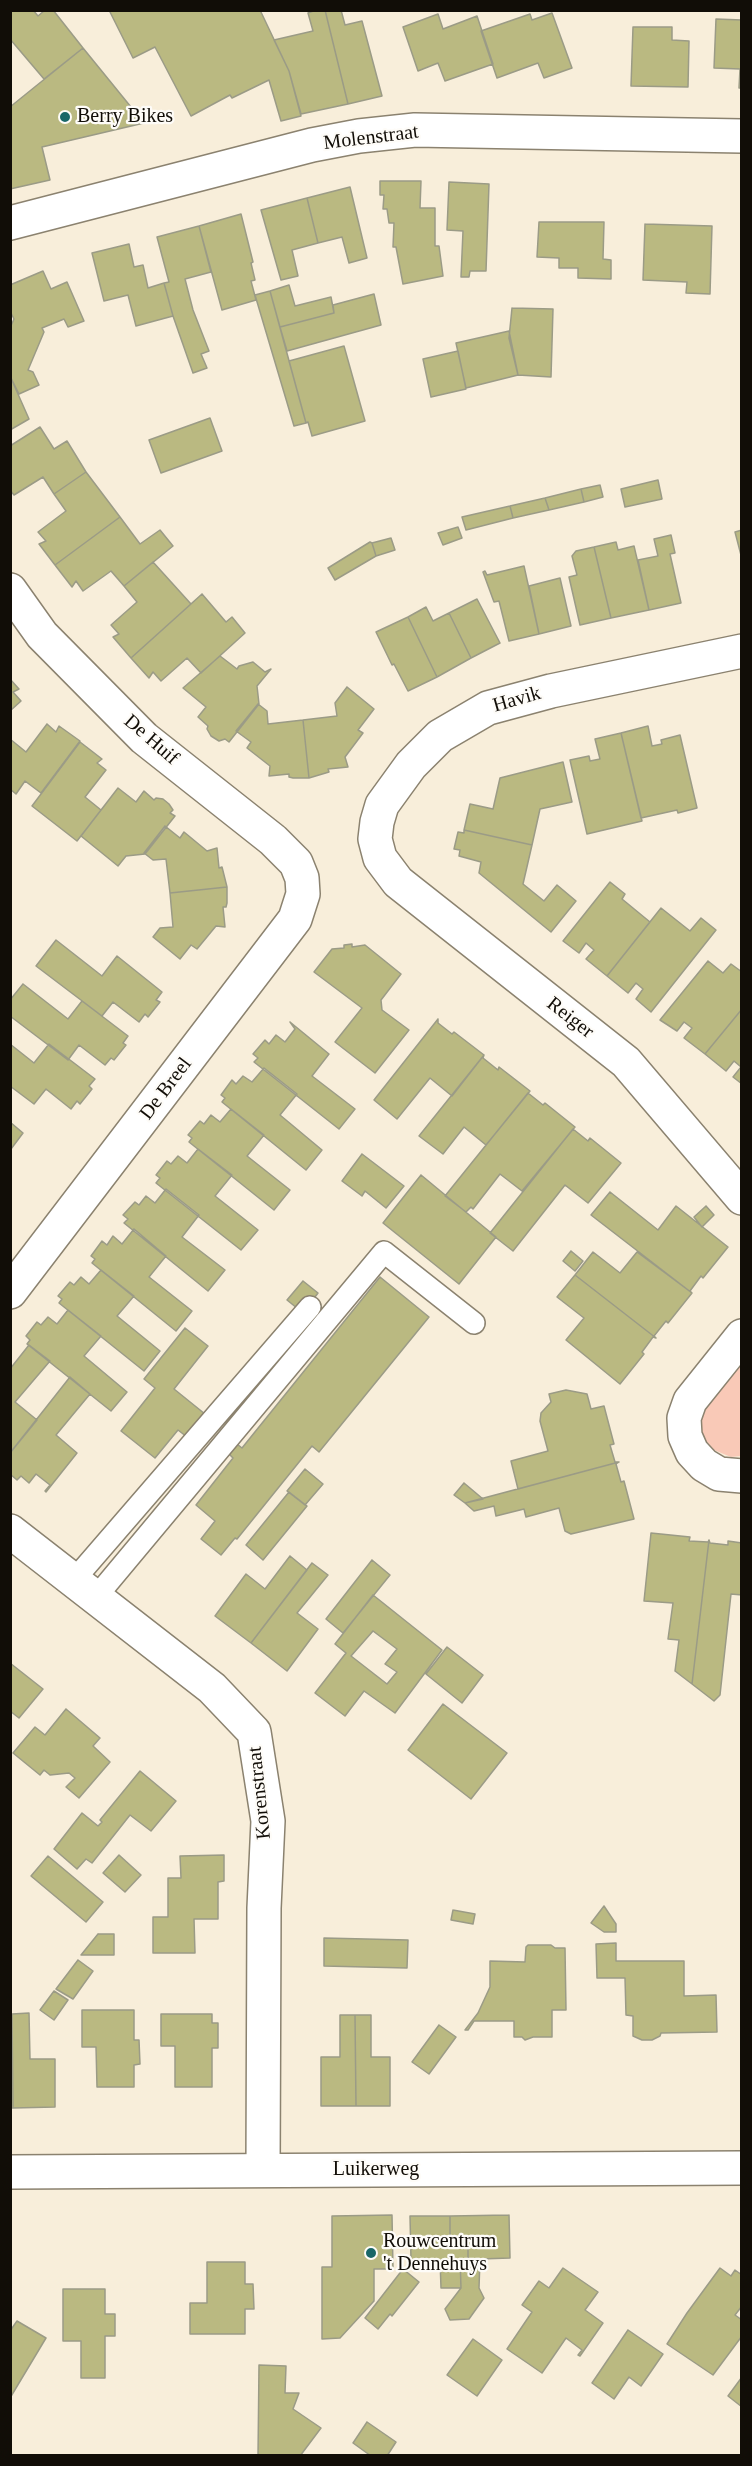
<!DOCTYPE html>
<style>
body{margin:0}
#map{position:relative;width:752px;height:2466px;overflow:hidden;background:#f8eeda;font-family:"Times New Roman",serif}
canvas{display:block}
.frame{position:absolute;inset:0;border:12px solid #110d07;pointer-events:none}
</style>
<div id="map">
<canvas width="752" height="2466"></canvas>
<div class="frame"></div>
</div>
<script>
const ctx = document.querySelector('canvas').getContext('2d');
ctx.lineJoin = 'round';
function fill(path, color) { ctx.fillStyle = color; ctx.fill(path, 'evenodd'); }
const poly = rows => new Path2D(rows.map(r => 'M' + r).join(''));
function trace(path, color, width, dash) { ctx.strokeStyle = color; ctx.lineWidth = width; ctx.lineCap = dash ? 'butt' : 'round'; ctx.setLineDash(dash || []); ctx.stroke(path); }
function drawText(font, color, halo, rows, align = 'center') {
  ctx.font = font + ' "Times New Roman",serif'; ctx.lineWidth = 4.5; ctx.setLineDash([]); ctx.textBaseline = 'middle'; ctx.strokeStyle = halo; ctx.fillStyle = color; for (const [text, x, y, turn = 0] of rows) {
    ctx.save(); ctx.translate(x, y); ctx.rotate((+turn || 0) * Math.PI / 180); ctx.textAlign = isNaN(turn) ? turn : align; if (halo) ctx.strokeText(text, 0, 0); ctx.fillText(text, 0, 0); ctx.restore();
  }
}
const green = poly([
 [741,1356,741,1456,731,1457,714,1450,702,1436,700,1422,706,1401]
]);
const building = poly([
 [10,10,33,10,38,16,45,10,53,10,83,48,44,79,10,39,10,10],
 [109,10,260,10,289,71,301,116,281,121,269,80,232,98,230,95,191,116,155,47,133,58,109,10],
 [316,10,325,10,348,104,301,114,289,71,274,40,313,31,308,13,316,10],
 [325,10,341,10,345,25,362,21,382,96,348,104,325,10],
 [552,13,572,68,544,78,538,63,497,78,481,31,530,14,532,20,552,13],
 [438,14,443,29,477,16,493,64,445,81,438,63,418,71,403,27,438,14],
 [716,19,742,20,742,88,739,88,740,69,714,68,716,19],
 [633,27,672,27,672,40,689,41,688,87,631,86,633,27],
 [83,48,144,123,42,147,50,180,10,189,10,107,83,48],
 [380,181,421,181,420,208,435,208,435,246,439,246,443,276,403,284,396,247,393,247,394,223,389,223,387,209,383,209,384,195,380,195,380,181],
 [449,182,489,184,486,271,470,271,469,277,461,277,463,231,447,230,449,182],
 [350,187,367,258,349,263,342,237,318,243,307,198,350,187],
 [307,198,318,243,292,250,298,276,281,280,261,210,307,198],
 [241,214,253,262,251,263,255,280,251,281,256,300,222,310,199,226,241,214],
 [539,222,604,222,603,259,611,260,611,279,578,278,578,268,559,268,559,258,537,257,539,222],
 [645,224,712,226,710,294,686,293,687,282,643,280,645,224],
 [199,226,211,272,185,279,193,310,209,351,201,354,207,368,193,373,173,316,164,283,169,282,157,237,199,226],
 [129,244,134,267,143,265,148,288,164,283,173,316,136,326,128,295,104,301,92,253,129,244],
 [43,271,51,289,67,282,84,321,68,327,64,319,42,328,44,332,28,370,33,372,39,385,19,394,10,376,10,328,14,319,10,311,10,285,43,271],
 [289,285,295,306,331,297,334,313,280,327,270,291,289,285],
 [270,291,306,423,294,426,255,295,270,291],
 [374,294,381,325,287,351,280,327,334,313,333,305,374,294],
 [512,308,553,309,551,377,518,375,509,338,512,308],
 [509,331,518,375,466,388,456,343,509,331],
 [344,346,365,421,312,436,308,422,306,423,289,361,344,346],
 [458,351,466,389,431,397,423,359,458,351],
 [10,376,29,419,10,430,10,376],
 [210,418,222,451,161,473,149,440,210,418],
 [40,427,54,449,67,441,86,472,54,494,43,477,14,495,10,490,10,446,40,427],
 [86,472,120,517,55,565,39,544,46,541,38,532,66,511,54,494,86,472],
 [658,480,662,499,625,507,621,489,658,480],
 [600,485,603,497,584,502,581,489,600,485],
 [581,489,584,502,549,510,545,498,581,489],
 [545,498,549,510,513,518,510,506,545,498],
 [510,506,513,518,466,530,462,517,510,506],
 [120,517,140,544,160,530,173,546,124,586,111,571,83,591,76,581,72,587,55,565,120,517],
 [458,527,462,538,443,545,438,533,458,527],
 [742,530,742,559,735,532,742,530],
 [671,535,675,553,670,554,681,603,649,610,638,560,658,556,654,539,671,535],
 [391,538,395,550,376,556,372,543,391,538],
 [370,542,372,543,376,556,335,580,328,568,370,542],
 [616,542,618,550,634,546,649,610,611,618,594,547,616,542],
 [594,547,611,618,580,625,569,577,577,575,572,556,576,551,594,547],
 [153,562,191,604,131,658,113,637,119,634,111,625,137,602,124,586,153,562],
 [524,566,539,634,509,641,499,601,494,602,483,572,485,571,487,575,524,566],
 [560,578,571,626,539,634,529,586,560,578],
 [202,594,226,622,232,617,245,633,201,673,187,658,161,681,153,672,149,678,131,658,202,594],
 [477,599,500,643,471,658,449,613,477,599],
 [426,607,433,621,449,613,471,658,437,677,408,617,426,607],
 [408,617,437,677,408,691,394,664,392,665,376,632,408,617],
 [220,656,237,669,239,666,253,662,265,672,271,669,257,686,259,704,229,742,225,739,219,741,211,736,207,729,208,726,198,717,206,707,183,688,220,656],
 [10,679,19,689,13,692,21,701,10,711,10,679],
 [347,687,374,709,358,730,363,733,345,757,348,767,328,769,329,772,309,778,303,720,337,716,335,703,347,687],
 [258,704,267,711,268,724,303,720,309,778,293,778,289,777,289,774,269,776,270,766,247,748,251,742,236,731,258,704],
 [47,724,56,732,59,726,80,741,41,793,25,781,16,794,10,789,10,739,26,752,47,724],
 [648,726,652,746,662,744,661,740,680,735,697,808,678,813,677,810,641,818,621,733,648,726],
 [621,733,642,821,587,834,570,760,589,756,590,761,600,759,595,739,621,733],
 [80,742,102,759,97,763,106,770,85,797,101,810,77,841,32,806,80,742],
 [563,762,572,802,540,809,532,845,464,830,470,804,493,809,500,778,563,762],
 [118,788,136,802,144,791,154,800,156,798,163,799,169,804,173,810,170,813,175,816,145,854,126,856,118,866,81,836,118,788],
 [165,826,180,838,184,832,207,851,217,848,219,868,222,867,227,887,170,893,166,859,153,860,144,853,165,826],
 [464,830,532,845,523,884,544,901,557,885,576,901,551,932,479,873,481,862,459,856,460,850,454,849,458,832,464,833,464,830],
 [610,882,625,894,622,899,650,922,607,976,586,959,594,950,586,943,579,953,563,941,610,882],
 [227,887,227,903,226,907,223,907,225,927,216,926,197,949,191,945,180,959,153,937,160,928,173,927,170,893,227,887],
 [661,908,690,931,701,918,716,930,651,1012,636,999,643,989,636,983,628,993,607,976,661,908],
 [56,940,102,976,117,956,162,992,156,1000,160,1002,148,1017,145,1014,139,1022,113,1002,102,1016,36,966,56,940],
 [352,944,352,947,365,945,401,974,381,1000,382,1010,409,1030,375,1073,335,1042,362,1008,314,972,332,949,344,948,344,945,352,944],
 [708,961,723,973,731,964,742,972,742,1009,705,1054,684,1038,692,1028,684,1022,677,1031,660,1020,708,961],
 [23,984,68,1019,82,1001,128,1036,123,1043,126,1045,114,1060,111,1058,105,1065,79,1045,68,1060,10,1016,10,1000,23,984],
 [742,1009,742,1084,733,1077,741,1067,734,1061,726,1071,705,1054,742,1009],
 [438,1019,438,1023,452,1034,454,1032,484,1055,452,1096,430,1078,397,1119,374,1100,438,1019],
 [290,1022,329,1054,312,1076,355,1109,339,1129,254,1062,258,1058,253,1054,265,1040,269,1044,276,1035,285,1042,295,1029,290,1022],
 [10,1044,34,1063,49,1044,95,1079,89,1086,92,1089,80,1104,77,1101,71,1109,46,1089,34,1104,10,1086,10,1044],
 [484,1055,483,1058,498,1070,499,1067,530,1091,486,1145,464,1127,443,1154,419,1136,484,1055],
 [264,1068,297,1094,280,1115,322,1150,306,1170,222,1102,225,1098,221,1095,232,1080,236,1084,243,1076,252,1082,264,1068],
 [528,1093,543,1105,545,1103,575,1127,522,1191,500,1174,473,1209,471,1207,466,1212,445,1196,528,1093],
 [231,1109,264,1135,247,1156,290,1190,274,1210,189,1142,192,1138,188,1135,200,1121,204,1124,211,1115,220,1122,231,1109],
 [10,1122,23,1133,11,1149,10,1149,10,1122],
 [573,1129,588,1141,590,1138,621,1163,588,1203,565,1185,513,1251,490,1233,573,1129],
 [198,1149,232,1175,215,1196,258,1230,241,1250,156,1183,160,1178,156,1175,167,1161,171,1164,178,1156,187,1163,198,1149],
 [362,1154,404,1186,386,1208,365,1191,362,1196,342,1181,362,1154],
 [421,1175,496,1237,459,1284,383,1223,421,1175],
 [166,1189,199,1215,182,1237,225,1270,208,1291,124,1223,128,1219,123,1215,135,1202,139,1205,146,1196,155,1203,166,1189],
 [610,1192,658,1230,676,1206,728,1247,703,1278,701,1276,690,1291,692,1293,591,1215,610,1192],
 [706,1206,714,1215,702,1227,694,1217,706,1206],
 [134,1229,166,1256,149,1277,192,1311,176,1331,92,1263,95,1259,91,1256,102,1241,107,1245,113,1236,122,1244,134,1229],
 [571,1251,583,1261,575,1271,563,1261,571,1251],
 [593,1252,620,1273,637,1252,692,1293,668,1323,666,1321,654,1336,656,1338,575,1275,593,1252],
 [101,1270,134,1296,117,1316,160,1351,144,1371,59,1303,62,1299,58,1296,70,1282,74,1285,81,1277,89,1284,101,1270],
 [575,1275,656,1338,653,1337,642,1352,644,1354,620,1384,566,1340,584,1318,557,1297,575,1275],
 [380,1277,429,1317,319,1452,312,1446,237,1539,235,1538,221,1555,201,1539,215,1521,196,1505,233,1458,229,1454,237,1444,242,1448,380,1277],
 [303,1281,318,1293,303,1313,287,1300,303,1281],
 [68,1310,101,1336,84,1356,127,1392,111,1411,27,1344,30,1340,26,1336,37,1322,41,1325,48,1317,57,1324,68,1310],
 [185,1328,208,1346,174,1389,205,1414,187,1437,178,1430,155,1458,121,1431,155,1388,144,1379,185,1328],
 [29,1345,50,1361,15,1402,37,1420,10,1453,10,1369,29,1345],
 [70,1377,90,1394,56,1435,77,1453,46,1492,45,1491,50,1485,36,1474,29,1483,21,1476,17,1480,10,1474,10,1453,70,1377],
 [566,1390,587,1394,591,1409,604,1406,614,1444,610,1445,615,1462,619,1462,518,1489,511,1461,548,1451,540,1421,541,1413,551,1402,549,1394,566,1390],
 [619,1462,616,1464,621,1482,624,1481,634,1519,571,1534,565,1531,559,1508,526,1517,524,1509,496,1516,494,1506,474,1511,465,1503,619,1462],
 [305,1469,323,1484,305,1505,287,1491,305,1469],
 [464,1483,483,1499,465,1503,454,1495,464,1483],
 [289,1492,307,1506,263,1560,246,1545,289,1492],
 [651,1533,690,1537,689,1541,708,1542,709,1540,692,1684,675,1671,679,1640,668,1639,673,1603,644,1601,651,1533],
 [709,1540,710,1543,728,1545,728,1541,742,1543,742,1595,731,1594,720,1695,714,1701,692,1684,709,1540],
 [290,1556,307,1570,251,1643,215,1616,246,1574,265,1589,290,1556],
 [372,1560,390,1575,343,1633,326,1619,372,1560],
 [312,1563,328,1575,297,1613,318,1629,287,1671,251,1643,312,1563],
 [373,1595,442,1650,395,1713,364,1691,345,1716,315,1693,346,1653,335,1644,373,1595],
 [373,1631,397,1649,385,1664,397,1672,387,1684,351,1656,373,1631],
 [447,1647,483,1675,462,1703,426,1674,447,1647],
 [10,1663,43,1689,19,1718,10,1711,10,1663],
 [443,1704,507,1753,471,1799,408,1750,443,1704],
 [66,1709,100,1738,93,1746,110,1762,79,1798,66,1787,75,1778,69,1773,50,1775,44,1770,40,1775,13,1753,35,1727,45,1735,66,1709],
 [140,1771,176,1801,151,1831,130,1815,92,1863,86,1859,77,1869,54,1849,82,1813,98,1826,102,1822,100,1820,140,1771],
 [119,1855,141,1875,125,1892,103,1873,119,1855],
 [224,1855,224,1881,218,1882,218,1919,194,1919,195,1953,153,1953,153,1917,168,1917,168,1878,181,1878,180,1856,224,1855],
 [48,1856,103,1902,86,1922,31,1876,48,1856],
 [604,1906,616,1924,616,1932,604,1932,591,1923,604,1906],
 [453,1910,475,1914,473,1924,451,1920,453,1910],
 [98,1934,114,1934,114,1955,81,1955,98,1934],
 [324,1938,408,1940,407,1968,324,1966,324,1938],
 [616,1943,616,1961,684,1961,684,1996,716,1995,717,2032,661,2033,660,2036,652,2040,642,2040,633,2036,633,2016,626,2015,625,1978,597,1978,596,1944,616,1943],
 [528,1945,551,1945,555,1948,565,1948,566,2010,552,2010,552,2037,533,2037,525,2040,522,2037,514,2037,514,2021,474,2021,468,2030,465,2030,478,2013,490,1987,490,1961,525,1962,526,1947,528,1945],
 [78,1960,93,1971,73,1999,56,1989,78,1960],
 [54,1991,68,2000,54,2020,40,2010,54,1991],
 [82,2010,134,2010,134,2040,139,2040,140,2064,134,2065,134,2087,97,2087,96,2047,82,2047,82,2010],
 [29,2013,30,2059,55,2059,55,2107,13,2108,12,2014,29,2013],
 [10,2014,12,2014,13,2108,10,2108,10,2014],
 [161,2014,212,2014,212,2023,218,2023,218,2048,212,2048,212,2087,175,2087,175,2046,161,2046,161,2014],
 [340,2015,355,2015,356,2106,321,2106,321,2057,340,2057,340,2015],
 [355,2015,371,2015,371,2057,390,2057,390,2106,356,2106,355,2015],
 [439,2025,456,2037,429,2074,412,2062,439,2025],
 [392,2215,393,2269,374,2269,374,2301,340,2338,322,2339,322,2267,332,2267,332,2216,392,2215],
 [509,2215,510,2258,480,2259,479,2288,484,2298,469,2319,450,2320,445,2309,461,2288,460,2259,468,2259,468,2240,450,2240,450,2216,509,2215],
 [410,2216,450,2216,450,2240,468,2240,468,2259,460,2259,461,2288,441,2288,440,2260,411,2260,410,2216],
 [207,2262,245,2262,245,2284,253,2284,254,2309,245,2309,245,2334,190,2334,190,2303,207,2303,207,2262],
 [563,2268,598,2292,585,2310,603,2323,580,2356,578,2355,582,2350,566,2338,542,2373,507,2349,532,2312,522,2305,539,2281,549,2288,563,2268],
 [720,2268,731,2276,735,2270,742,2275,742,2306,735,2315,742,2320,742,2336,713,2375,667,2344,687,2313,720,2268],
 [403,2269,419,2282,392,2316,390,2314,378,2329,365,2318,403,2269],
 [63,2289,105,2289,105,2314,115,2314,115,2336,105,2336,105,2378,81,2378,81,2341,63,2341,63,2289],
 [17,2321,46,2338,10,2398,10,2331,17,2321],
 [628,2330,663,2354,641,2386,629,2377,614,2399,592,2383,628,2330],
 [473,2339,502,2360,477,2396,447,2375,473,2339],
 [259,2365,286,2366,285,2393,299,2393,293,2409,321,2428,300,2456,258,2456,259,2365],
 [742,2377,742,2407,728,2396,742,2377],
 [367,2422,396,2442,387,2456,371,2456,353,2443,367,2422]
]);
const lane = poly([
 [74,1580,310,1307],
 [96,1597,384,1252,474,1323]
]);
const street = poly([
 [10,223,312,145,359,136,415,130,742,136],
 [10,590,42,635,144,738,273,840,296,863,302,878,303,894,295,919,10,1292],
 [742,651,551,691,488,708,440,736,411,765,382,805,377,822,375,839,380,858,398,882,626,1062,742,1198],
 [742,1336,690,1401,684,1418,685,1436,692,1452,704,1465,719,1474,742,1476],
 [10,1531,212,1688,254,1732,268,1821,264,1908,263,2170]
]);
const secondary = poly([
 [10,2172,742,2168]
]);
const markers = [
 [65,117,6,"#196768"],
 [371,2253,6,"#196768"]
];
const poiNames = [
 ["Berry Bikes",77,117],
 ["Rouwcentrum",383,2242],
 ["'t Dennehuys",383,2265]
];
const streetNames = [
 ["Molenstraat",371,138,-7],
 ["Havik",517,700,-16],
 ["De Huif",151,740,41],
 ["Reiger",570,1018,38],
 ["De Breel",166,1089,-53],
 ["Korenstraat",260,1793,-96],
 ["Luikerweg",376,2170]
];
fill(green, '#f9c9b7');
fill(building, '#bab981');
trace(building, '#9b9b86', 1.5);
trace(lane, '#8b826f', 24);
trace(street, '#8b826f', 36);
trace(secondary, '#8b826f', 36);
trace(lane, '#fff', 21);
trace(street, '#fff', 33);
trace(secondary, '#fff', 33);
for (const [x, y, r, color] of markers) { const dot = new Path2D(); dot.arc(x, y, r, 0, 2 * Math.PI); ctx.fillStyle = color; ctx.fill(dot); trace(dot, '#fefcf8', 2); }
drawText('20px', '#110d07', '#fefcf8', poiNames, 'left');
drawText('20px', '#110d07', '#fefcf8', streetNames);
</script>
